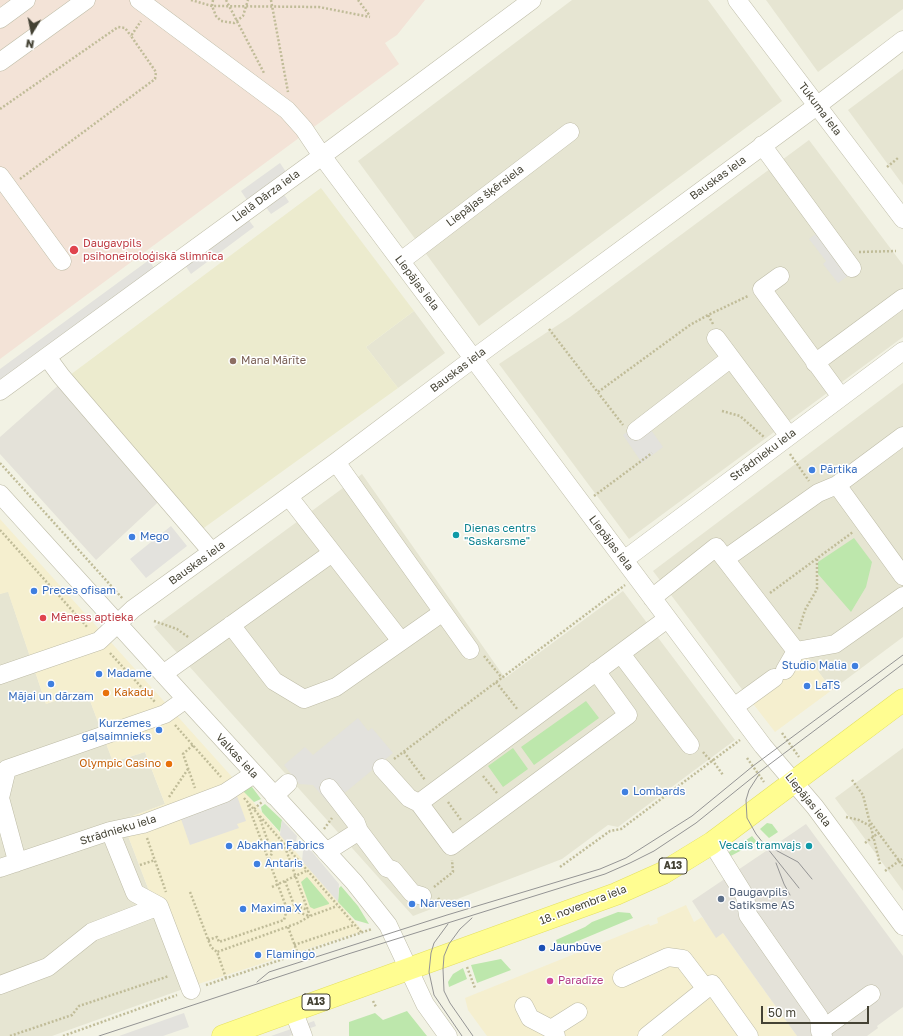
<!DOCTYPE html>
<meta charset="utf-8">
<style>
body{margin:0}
#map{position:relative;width:903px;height:1036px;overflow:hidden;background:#f2f2e4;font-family:"Golos Text",sans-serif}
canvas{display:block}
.north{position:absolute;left:12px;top:12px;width:40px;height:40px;-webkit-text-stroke:3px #fff;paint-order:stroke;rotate:190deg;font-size:11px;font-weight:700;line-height:16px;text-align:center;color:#444234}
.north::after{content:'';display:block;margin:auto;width:14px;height:18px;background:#444234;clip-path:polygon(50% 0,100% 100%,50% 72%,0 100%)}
.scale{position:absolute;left:761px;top:1006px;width:108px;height:18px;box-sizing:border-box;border:2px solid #444234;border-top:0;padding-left:5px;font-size:12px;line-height:14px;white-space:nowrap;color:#444234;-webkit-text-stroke:3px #fff;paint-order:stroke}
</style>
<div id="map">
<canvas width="903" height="1036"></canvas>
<div class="north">N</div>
<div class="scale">50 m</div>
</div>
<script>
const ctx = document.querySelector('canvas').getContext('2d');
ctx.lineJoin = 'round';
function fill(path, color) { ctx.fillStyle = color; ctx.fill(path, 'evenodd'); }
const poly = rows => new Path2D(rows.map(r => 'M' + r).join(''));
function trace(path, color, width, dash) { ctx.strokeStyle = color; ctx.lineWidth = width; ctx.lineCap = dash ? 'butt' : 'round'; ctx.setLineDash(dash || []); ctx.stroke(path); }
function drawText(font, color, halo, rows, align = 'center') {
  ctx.font = font + ' "Golos Text",sans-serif'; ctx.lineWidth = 3; ctx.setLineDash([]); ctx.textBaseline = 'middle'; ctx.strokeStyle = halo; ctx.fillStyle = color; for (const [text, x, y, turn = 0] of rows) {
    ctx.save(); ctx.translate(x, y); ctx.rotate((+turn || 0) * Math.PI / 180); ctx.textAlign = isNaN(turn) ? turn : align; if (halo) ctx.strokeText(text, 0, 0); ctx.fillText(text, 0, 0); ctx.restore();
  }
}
const residential = poly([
 [572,0,708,0,782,101,479,326,358,161],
 [766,0,903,0,903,9,818,72],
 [903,69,903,185,848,110],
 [809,140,903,265,903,337,629,539,499,364,570,317],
 [414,311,445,353,398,388,366,347],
 [903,383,903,637,832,690,806,655,744,692,653,571],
 [362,474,505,678,623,591,735,740,618,827,608,825,562,859,413,916,154,627],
 [8,591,46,704,86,690,113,762,145,752,165,804,122,820,186,988,52,1036,0,1036,0,594],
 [903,748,903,891,835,798]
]);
const commercial = poly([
 [0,519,233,778,363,931,186,988,122,820,165,804,145,752,113,762,86,690,46,704,8,592,0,594],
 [806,655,832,690,775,732,744,692,787,660],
 [686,905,694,922,702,917,716,937,723,933,797,1036,487,1036,468,1010,465,998,649,924,650,926,658,923,657,918]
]);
const industrial = poly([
 [70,375,169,492,96,560,0,454,0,437],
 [806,824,903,956,903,1007,877,1026,878,1028,867,1036,797,1036,723,933,716,938,692,901]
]);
const education = poly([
 [321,188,414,311,366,347,398,388,201,530,70,375]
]);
const medical = poly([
 [0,0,425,0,397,35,385,43,399,64,0,359]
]);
const green = poly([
 [854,538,872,562,866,587,851,612,818,574,818,562],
 [586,701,599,718,534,765,521,747],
 [513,748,528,769,503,787,488,766],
 [249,787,252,787,261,799,254,802,243,791],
 [265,804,282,820,280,832,262,812,261,807],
 [767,823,772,824,778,832,769,838,760,829],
 [752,836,757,842,727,858,729,852],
 [307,877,329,903,329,904,314,909,310,907,301,882],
 [341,886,358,906,369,924,355,920,338,902,339,888],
 [618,912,630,913,633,918,559,949,556,940,585,927,592,922],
 [501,959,511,970,477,983,471,965],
 [463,968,467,979,449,987,448,982,453,974],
 [407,1011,427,1036,349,1036,349,1022,375,1013,383,1020]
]);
const parking = poly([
 [280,163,286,172,247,200,241,191],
 [283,193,289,202,271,214,265,206],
 [248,219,254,227,191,274,185,265],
 [826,226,859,268,838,283,823,264,826,261,809,239],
 [149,260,154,268,0,381,0,369],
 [644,420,663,447,642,463,623,435],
 [171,526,187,546,146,578,130,559],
 [358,718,368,731,372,728,393,753,330,805,313,785,299,784,284,765,305,747,313,755],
 [237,796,246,821,237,824,239,828,190,845,180,816],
 [282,820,297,836,294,852,280,835],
 [304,842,339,884,338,902,302,861],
 [184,1013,189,1027,163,1036,119,1036],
 [314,1021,316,1026,289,1036,271,1036]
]);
const path = poly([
 [191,0,212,6,319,7,370,17],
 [213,0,212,6,216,16,221,21,234,23,243,16,248,0],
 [226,0,264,73],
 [271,0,288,92],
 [358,0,370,16],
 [0,109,118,27,125,28,131,36],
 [887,167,898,158],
 [20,179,155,79,156,72,131,36,141,21],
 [859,252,896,251],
 [713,324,708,315,748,296],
 [549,329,623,425],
 [598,392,690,325,708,315],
 [722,411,740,416,764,437],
 [790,454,809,481],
 [0,463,123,599],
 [594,496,652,453],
 [0,530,88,628],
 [770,593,853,532],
 [154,621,177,629,188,637],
 [799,629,805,610,817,589,817,558],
 [110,653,155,702],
 [484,656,502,678],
 [496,682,518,710],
 [175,725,221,777],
 [782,733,799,757],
 [193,745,183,754,195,788],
 [404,752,425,780],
 [703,752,708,758,713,761,723,775],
 [747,758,764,782],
 [394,759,625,585],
 [483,776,497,793],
 [852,780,863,795,880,864],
 [169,797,188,769],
 [244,798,362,933],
 [448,802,461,820],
 [254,809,262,802],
 [259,816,272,853,269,860],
 [846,817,859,820,870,826],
 [871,823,903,866],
 [324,829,332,818],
 [147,838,166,892],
 [865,843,881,831],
 [285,847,310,916],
 [140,865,155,860],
 [560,867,610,831,621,829,740,740],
 [885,871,902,859],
 [285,881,294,905,308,910],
 [272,887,306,871],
 [434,887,453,872,452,860],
 [190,892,211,947,217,952],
 [438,898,445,907],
 [287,909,310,916],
 [288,927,298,954],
 [208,940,217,937,219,942,284,920,287,909,248,805],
 [294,945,354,925],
 [467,967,475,988],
 [226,978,217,952,298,923,310,916,337,906],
 [206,985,372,929],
 [373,1001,376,1007],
 [10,1036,72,1015,79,1006,169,976],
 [63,1036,177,995]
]);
const minor = poly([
 [139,0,287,110,304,129,322,156,763,746,815,807,903,926],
 [737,0,903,219],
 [0,19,26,0],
 [0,62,86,0],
 [762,145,852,268],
 [0,176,62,261],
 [401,261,570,132],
 [780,276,762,289,841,397],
 [716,338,789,436],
 [47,357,61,376,212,552],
 [815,363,903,298],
 [0,391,322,156,532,0],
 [636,431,731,358],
 [336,462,470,650],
 [837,485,903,576],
 [0,494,186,699,354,882,388,925,425,1004,448,1036],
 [289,497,401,641],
 [725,559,796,651],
 [624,560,903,351],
 [652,598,716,547,725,559,818,493,837,485,903,436],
 [231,625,274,681,304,699,336,687,443,612],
 [621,654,690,745],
 [785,670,796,651,835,644,903,596],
 [163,674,332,553],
 [0,675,99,641,133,609,336,462,462,367,818,105,903,40],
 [734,707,774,678],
 [382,768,409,798,419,803,667,619],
 [329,788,356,823,359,831,387,868,393,870,412,893,422,896],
 [274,796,288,783],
 [419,803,451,846,628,715,596,671],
 [110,831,135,893,159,906,191,990],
 [712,843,745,896,748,915,819,1017,820,1031,823,1036],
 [326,852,359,831],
 [16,863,16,857,0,798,7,769,165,714,186,699],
 [0,868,110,831,143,824,225,793,254,774],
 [622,978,668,957,683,959,706,989],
 [0,985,48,967,92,932,159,906],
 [524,1006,530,1018,551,1029,556,1036],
 [293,1010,303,1036],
 [551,1029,578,1012],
 [820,1031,871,994],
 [647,1036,712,984,749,1036]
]);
const major = poly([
 [223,1036,616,894,663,873,712,843,903,700]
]);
const tram = poly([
 [758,776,749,790,746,800,747,818,756,834,799,888],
 [768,846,798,862,812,879],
 [776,863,784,884,790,895],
 [472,918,460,929,449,944,444,956,443,969,444,991,450,1003,473,1036],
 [448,924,434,943,431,953,429,972,434,995,462,1036],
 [257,982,269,972,447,915,600,869,626,858,692,816,753,766,903,655],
 [99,1036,348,954,605,874,630,863,654,851,696,823,758,773,903,664]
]);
const markers = [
 [74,250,5,"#e0444e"],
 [233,361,4,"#8d6e63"],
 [812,470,4,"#3f7fe0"],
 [456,535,4,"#0f9aa8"],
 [132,537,4,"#3f7fe0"],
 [34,591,4,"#3f7fe0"],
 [43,618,4,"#e0444e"],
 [855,666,4,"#3f7fe0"],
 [99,674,4,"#3f7fe0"],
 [51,684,4,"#3f7fe0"],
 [807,686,4,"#3f7fe0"],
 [106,693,4,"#e8710a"],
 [159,730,4,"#3f7fe0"],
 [169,764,4,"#e8710a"],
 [625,792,4,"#3f7fe0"],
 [229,846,4,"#3f7fe0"],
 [809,846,4,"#0f9aa8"],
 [257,864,4,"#3f7fe0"],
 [721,899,4,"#5c6f8a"],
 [412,904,4,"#3f7fe0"],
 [243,909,4,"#3f7fe0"],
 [542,948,4,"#1a4fb4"],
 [258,955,4,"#3f7fe0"],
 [550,981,4,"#d1479c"]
];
const shields = [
 [673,866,28],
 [316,1002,28]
];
const shieldNames = [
 ["A13",673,866],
 ["A13",316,1002]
];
const streetNames = [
 ["Tukuma iela",820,109,53],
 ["Bauskas iela",718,178,-36],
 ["Lielā Dārza iela",266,196,-36],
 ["Liepājas šķērsiela",485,196,-37],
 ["Liepājas iela",417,283,53],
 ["Bauskas iela",458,370,-37],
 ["Strādnieku iela",763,455,-37],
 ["Liepājas iela",611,543,53],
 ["Bauskas iela",197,563,-36],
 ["Valkas iela",237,756,47],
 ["Liepājas iela",808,800,51],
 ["Strādnieku iela",118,830,-17],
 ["18. novembra iela",583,905,-21]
];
const healthNames = [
 ["Daugavpils",83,244],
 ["psihoneiroloģiskā slimnīca",83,257],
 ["Mēness aptieka",51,618]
];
const educationNames = [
 ["Mana Mārīte",241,361]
];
const shopNames = [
 ["Pārtika",820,470],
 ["Mego",140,537],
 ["Preces ofisam",42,591],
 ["Studio Malia",847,666,"right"],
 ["Madame",107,674],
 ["LaTS",815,686],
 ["Mājai un dārzam",51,697,"center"],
 ["Kurzemes",151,724,"right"],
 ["gaļsaimnieks",151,737,"right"],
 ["Lombards",633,792],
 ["Abakhan Fabrics",237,846],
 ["Antaris",265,864],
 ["Narvesen",420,904],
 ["Maxima X",251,909],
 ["Flamingo",266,955]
];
const cultureNames = [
 ["Dienas centrs",464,529],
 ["\"Saskarsme\"",464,542],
 ["Vecais tramvajs",801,846,"right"]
];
const foodNames = [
 ["Kakadu",114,693],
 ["Olympic Casino",161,764,"right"]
];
const serviceNames = [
 ["Daugavpils",729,893],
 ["Satiksme AS",729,906]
];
const transitNames = [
 ["Jaunbūve",550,948]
];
const hotelNames = [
 ["Paradīze",558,981]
];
fill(residential, '#e6e5d2');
fill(commercial, '#f5efcf');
fill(industrial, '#e4e2d9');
fill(education, '#ecebce');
fill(medical, '#f3e3d7');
fill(green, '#bde7ac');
fill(parking, '#e3e2dd');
trace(minor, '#bebca7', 19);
trace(major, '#e4e060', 23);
trace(path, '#c0bc98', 2.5, [2, 2]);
trace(minor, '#fff', 18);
trace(major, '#fffd91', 22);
trace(tram, '#949494', 1);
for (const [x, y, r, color] of markers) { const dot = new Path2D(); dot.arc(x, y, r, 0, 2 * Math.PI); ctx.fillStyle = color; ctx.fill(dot); trace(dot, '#fff', 1.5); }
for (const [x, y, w] of shields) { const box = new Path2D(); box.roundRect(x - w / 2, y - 8, w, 16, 3); ctx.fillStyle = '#fff'; ctx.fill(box); trace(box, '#444234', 1); }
drawText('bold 10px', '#444234', null, shieldNames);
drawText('11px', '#444234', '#fff', streetNames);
drawText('11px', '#be3a42', '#fff', healthNames, 'left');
drawText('11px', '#785e54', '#fff', educationNames, 'left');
drawText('11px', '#366cbe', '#fff', shopNames, 'left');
drawText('11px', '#0d838f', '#fff', cultureNames, 'left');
drawText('11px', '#c56008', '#fff', foodNames, 'left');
drawText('11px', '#4e5e75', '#fff', serviceNames, 'left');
drawText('11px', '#164399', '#fff', transitNames, 'left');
drawText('11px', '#b23c85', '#fff', hotelNames, 'left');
</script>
